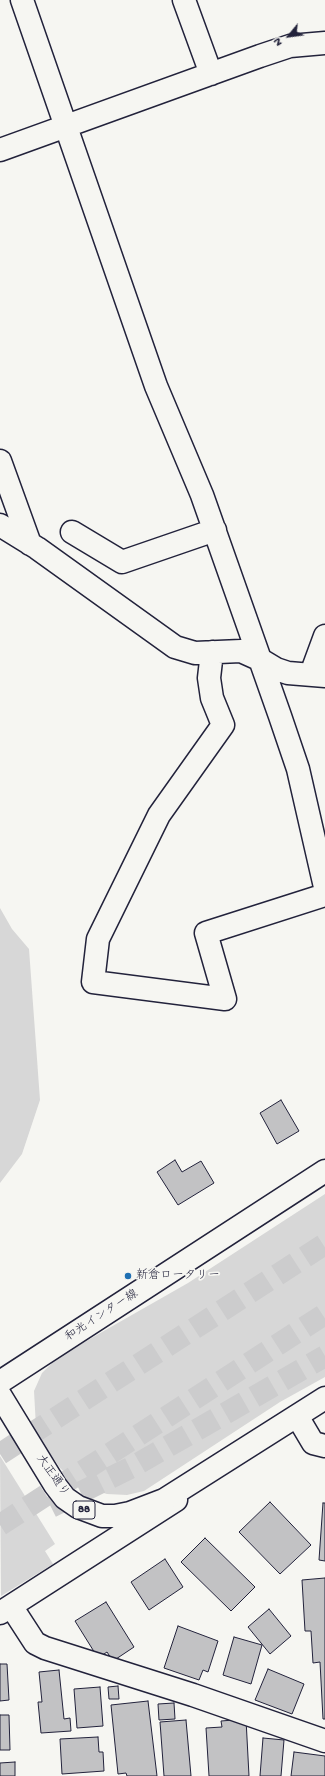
<!DOCTYPE html>
<meta charset="utf-8">
<style>
body{margin:0}
#map{position:relative;width:325px;height:1776px;overflow:hidden;background:#f6f6f2;font-family:"Gochi Hand",sans-serif}
canvas{display:block}
.north{position:absolute;left:269px;top:16px;width:40px;height:40px;-webkit-text-stroke:3px #f6f6f2;paint-order:stroke;rotate:241deg;font-size:11px;font-weight:700;line-height:16px;text-align:center;color:#22223b}
.north::after{content:'';display:block;margin:auto;width:14px;height:18px;background:#22223b;clip-path:polygon(50% 0,100% 100%,50% 72%,0 100%)}
</style>
<div id="map">
<canvas width="325" height="1776"></canvas>
<div class="north">N</div>
</div>
<script>
const ctx = document.querySelector('canvas').getContext('2d');
ctx.lineJoin = 'round';
function fill(path, color) { ctx.fillStyle = color; ctx.fill(path, 'evenodd'); }
const poly = rows => new Path2D(rows.map(r => 'M' + r).join(''));
function trace(path, color, width, dash) { ctx.strokeStyle = color; ctx.lineWidth = width; ctx.lineCap = dash ? 'butt' : 'round'; ctx.setLineDash(dash || []); ctx.stroke(path); }
function drawText(font, color, halo, rows, align = 'center') {
  ctx.font = font + ' "Gochi Hand","Klee One",sans-serif'; ctx.lineWidth = 3.5; ctx.setLineDash([]); ctx.textBaseline = 'middle'; ctx.strokeStyle = halo; ctx.fillStyle = color; for (const [text, x, y, turn = 0] of rows) {
    ctx.save(); ctx.translate(x, y); ctx.rotate((+turn || 0) * Math.PI / 180); ctx.textAlign = isNaN(turn) ? turn : align; if (halo) ctx.strokeText(text, 0, 0); ctx.fillText(text, 0, 0); ctx.restore();
  }
}
const green = poly([
 [0,908,12,929,29,949,40,1100,22,1154,0,1183],
 [325,1194,325,1377,280,1402,144,1491,127,1495,107,1494,90,1489,73,1480,60,1468,43,1443,36,1427,34,1391,42,1373,55,1360,74,1348,188,1283],
 [0,1456,55,1544,45,1551,53,1564,1,1596]
]);
const building = poly([
 [281,1100,299,1131,277,1144,260,1113,281,1100],
 [175,1160,182,1172,201,1161,214,1183,178,1205,157,1172,175,1160],
 [270,1502,311,1545,280,1574,239,1532,270,1502],
 [323,1503,325,1503,325,1561,319,1560,323,1503],
 [205,1538,255,1587,231,1611,181,1562,205,1538],
 [165,1559,183,1587,149,1610,131,1582,165,1559],
 [325,1578,325,1719,323,1719,320,1662,313,1663,311,1631,305,1631,302,1580,325,1578],
 [106,1602,134,1647,113,1661,107,1652,98,1658,75,1621,106,1602],
 [269,1609,291,1636,270,1654,248,1627,269,1609],
 [178,1626,218,1641,208,1672,203,1670,199,1680,164,1668,178,1626],
 [234,1637,262,1645,251,1684,223,1675,234,1637],
 [0,1664,7,1664,9,1700,0,1701,0,1664],
 [268,1669,304,1684,292,1714,255,1700,268,1669],
 [59,1670,64,1719,70,1718,71,1731,41,1733,38,1702,42,1702,39,1672,59,1670],
 [118,1686,119,1699,109,1699,108,1687,118,1686],
 [100,1687,103,1726,77,1728,74,1689,100,1687],
 [148,1701,157,1776,127,1776,126,1773,118,1774,111,1705,148,1701],
 [174,1703,175,1719,159,1720,158,1704,174,1703],
 [0,1715,9,1715,10,1750,0,1750,0,1715],
 [246,1719,249,1776,209,1776,206,1728,222,1727,221,1721,246,1719],
 [186,1720,191,1776,164,1776,160,1722,186,1720],
 [98,1737,99,1752,103,1752,104,1771,62,1774,60,1739,98,1737],
 [263,1738,284,1740,281,1776,260,1776,263,1738],
 [294,1752,325,1756,325,1776,291,1776,294,1752],
 [15,1762,15,1776,0,1776,0,1763,15,1762]
]);
const highwayTunnel = poly([
 [0,1454,325,1244],
 [51,1507,134,1466,325,1356],
 [0,1525,325,1314]
]);
const minor = poly([
 [22,0,156,386,202,495,280,716,298,769,325,887],
 [184,0,211,74],
 [0,150,260,56,290,46,325,43],
 [0,461,30,544],
 [0,525,37,548,175,647,195,653,241,651,261,660,276,669,288,673,325,676],
 [72,532,122,562,215,530],
 [212,652,209,678,212,698,223,725,159,815,98,939,93,982,225,999,206,933,325,895],
 [311,674,325,636],
 [11,1606,35,1643,45,1648,193,1695,325,1741],
 [0,1613,176,1500]
]);
const major = poly([
 [0,1382,325,1171],
 [0,1395,55,1485,65,1498,78,1507,102,1516,115,1516,130,1513,164,1500,325,1398],
 [297,1416,313,1443,325,1446]
]);
const markers = [
 [128,1276,4,"#1f6fb2"]
];
const shields = [
 [84,1510,22]
];
const shieldNames = [
 ["88",84,1510]
];
const poiNames = [
 ["新倉ロータリー",136,1276]
];
const streetNames = [
 ["和光インター線",102,1316,-33],
 ["大正通り",52,1476,55]
];
fill(green, '#d7d7d7');
fill(building, '#c2c2c4');
trace(building, '#22223b', 1);
trace(highwayTunnel, '#cccccd', 22, [22, 11]);
trace(minor, '#22223b', 25);
trace(major, '#22223b', 25);
trace(minor, '#f6f6f2', 22);
trace(major, '#f6f6f2', 22);
for (const [x, y, r, color] of markers) { const dot = new Path2D(); dot.arc(x, y, r, 0, 2 * Math.PI); ctx.fillStyle = color; ctx.fill(dot); trace(dot, '#f6f6f2', 1.5); }
for (const [x, y, w] of shields) { const box = new Path2D(); box.roundRect(x - w / 2, y - 9, w, 18, 3); ctx.fillStyle = '#f6f6f2'; ctx.fill(box); trace(box, '#22223b', 1); }
drawText('bold 11px', '#22223b', null, shieldNames);
drawText('12px', '#22223b', '#f6f6f2', poiNames, 'left');
drawText('12px', '#22223b', '#f6f6f2', streetNames);
</script>
